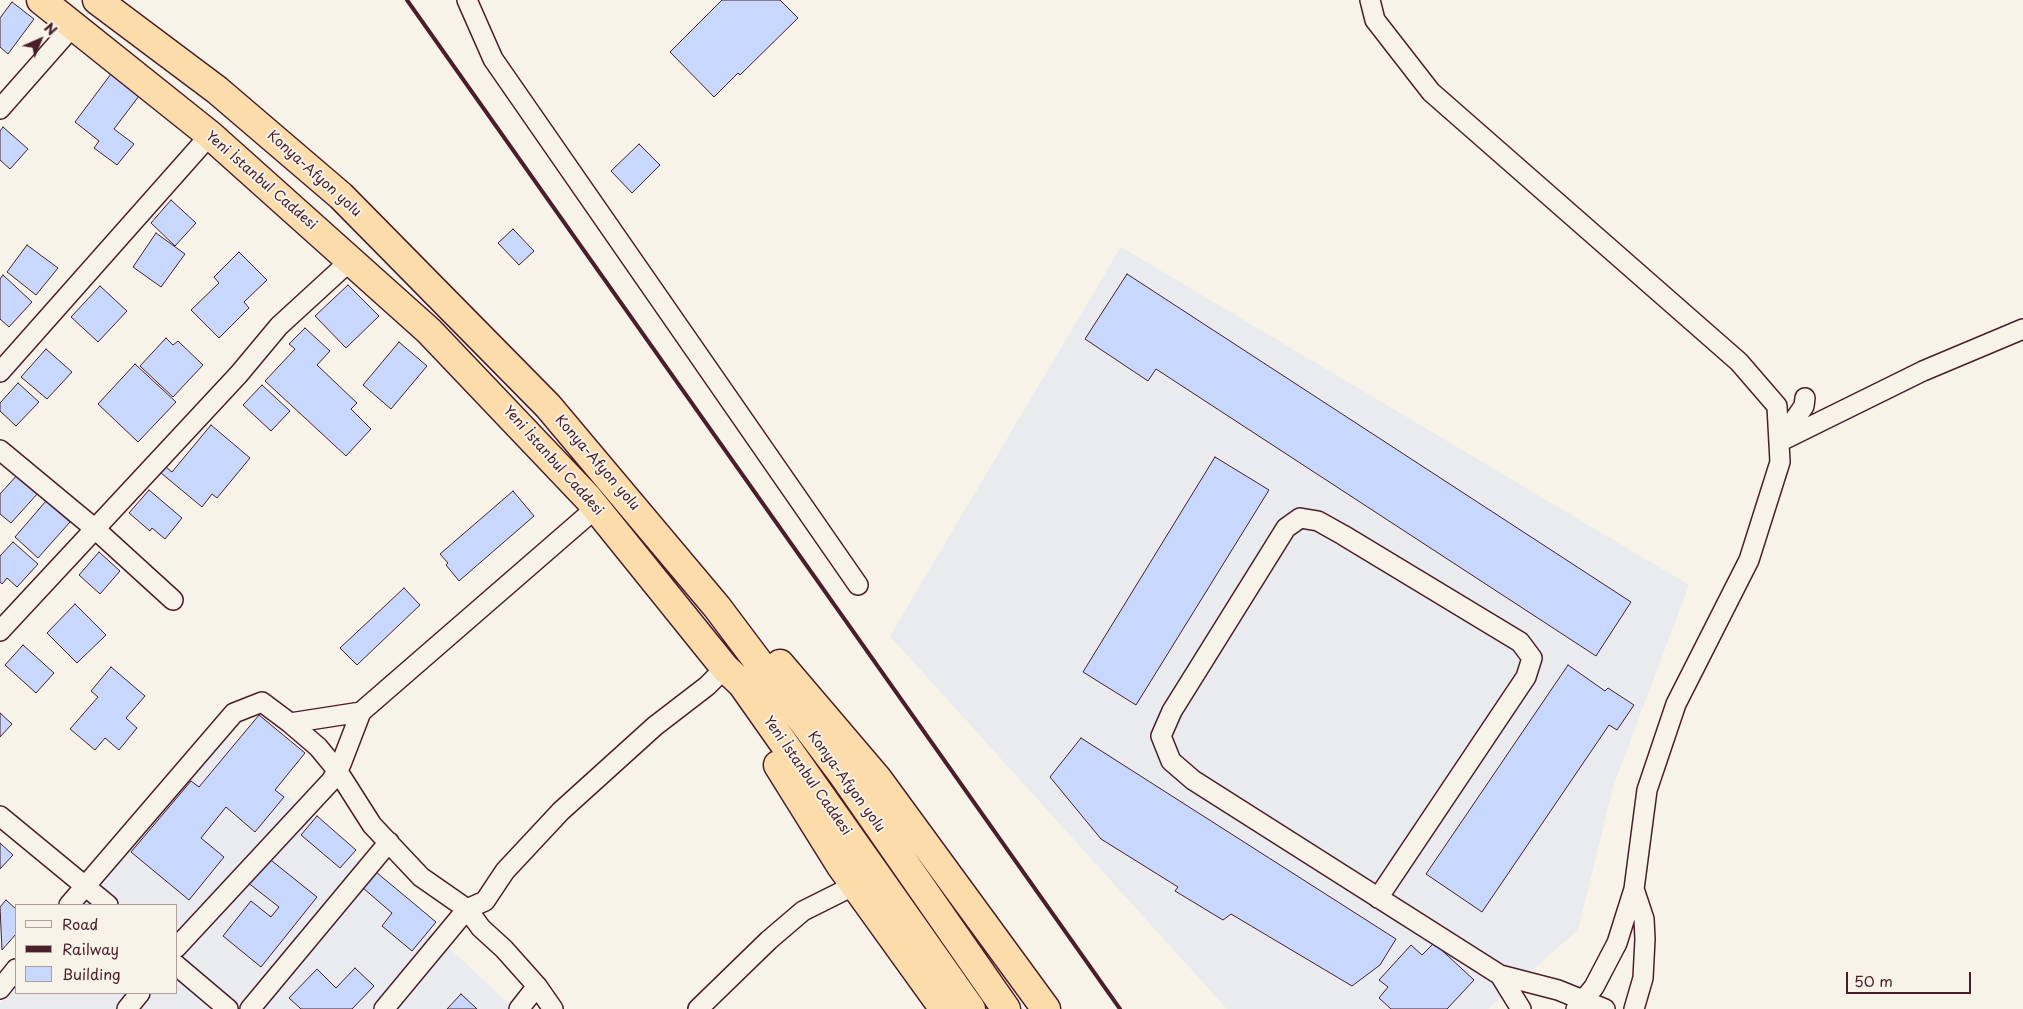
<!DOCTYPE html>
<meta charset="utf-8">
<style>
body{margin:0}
#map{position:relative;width:2023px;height:1009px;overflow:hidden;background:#f7f3e8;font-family:"Playpen Sans",sans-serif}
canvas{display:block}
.legend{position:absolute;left:15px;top:904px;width:162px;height:90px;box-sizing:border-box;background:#f7f3e8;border:1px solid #b29e9c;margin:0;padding:6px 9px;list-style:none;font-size:15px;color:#4a1f2b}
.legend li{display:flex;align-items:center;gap:10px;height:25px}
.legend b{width:25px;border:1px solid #b29e9c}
.north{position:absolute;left:15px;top:15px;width:50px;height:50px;-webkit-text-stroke:4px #f7f3e8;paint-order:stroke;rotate:44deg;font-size:14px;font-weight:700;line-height:20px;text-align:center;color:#4a1f2b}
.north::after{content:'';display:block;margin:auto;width:18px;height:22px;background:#4a1f2b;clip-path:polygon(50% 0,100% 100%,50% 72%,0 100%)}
.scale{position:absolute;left:1846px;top:972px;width:125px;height:22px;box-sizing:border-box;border:2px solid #4a1f2b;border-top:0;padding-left:6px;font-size:15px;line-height:18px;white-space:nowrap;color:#4a1f2b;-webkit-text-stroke:4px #f7f3e8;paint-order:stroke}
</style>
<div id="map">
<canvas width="2023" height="1009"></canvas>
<ul class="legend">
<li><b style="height:6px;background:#f7f3e8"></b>Road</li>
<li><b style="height:6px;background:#4a1f2b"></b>Railway</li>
<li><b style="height:14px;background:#c7d7fd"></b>Building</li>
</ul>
<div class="north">N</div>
<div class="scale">50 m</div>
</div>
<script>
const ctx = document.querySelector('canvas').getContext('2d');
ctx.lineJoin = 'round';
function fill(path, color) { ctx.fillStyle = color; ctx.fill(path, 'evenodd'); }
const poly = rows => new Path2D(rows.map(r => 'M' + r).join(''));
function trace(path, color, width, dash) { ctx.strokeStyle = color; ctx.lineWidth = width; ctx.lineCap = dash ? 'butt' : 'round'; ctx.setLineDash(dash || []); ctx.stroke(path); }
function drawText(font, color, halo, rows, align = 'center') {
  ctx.font = font + ' "Playpen Sans",sans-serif'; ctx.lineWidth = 4; ctx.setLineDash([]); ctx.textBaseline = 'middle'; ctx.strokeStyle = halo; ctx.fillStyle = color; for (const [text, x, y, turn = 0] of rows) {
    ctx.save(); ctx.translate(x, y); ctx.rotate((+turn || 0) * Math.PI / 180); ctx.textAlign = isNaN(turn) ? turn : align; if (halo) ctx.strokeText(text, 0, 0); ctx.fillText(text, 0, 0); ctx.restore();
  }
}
const built = poly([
 [1121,247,1689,585,1613,787,1578,930,1488,1009,1227,1009,890,636],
 [220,732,514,1009,0,1009,0,1003,16,983,16,993,176,993,176,905,79,905]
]);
const building = poly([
 [722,0,780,0,798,18,740,75,738,73,714,97,670,52,722,0],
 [12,2,34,19,8,54,0,47,0,18,12,2],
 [114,70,142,92,114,129,134,144,117,165,94,148,99,141,75,122,114,70],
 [3,127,28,149,10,169,0,160,0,131,3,127],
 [639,144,660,165,632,193,611,171,639,144],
 [171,200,196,223,175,246,151,223,171,200],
 [513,229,534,251,519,265,498,243,513,229],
 [156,233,185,254,161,287,133,267,156,233],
 [27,245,58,268,36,295,7,272,27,245],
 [239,252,267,280,244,302,249,308,219,338,191,310,219,283,214,277,239,252],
 [1127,274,1631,602,1596,656,1156,369,1148,381,1085,339,1127,274],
 [3,275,32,302,9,327,0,319,0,279,3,275],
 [348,285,379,316,346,348,315,316,348,285],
 [100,286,127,311,98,342,71,317,100,286],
 [305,328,330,351,317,365,357,403,351,409,371,429,346,456,265,381,295,349,289,344,305,328],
 [166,338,173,345,178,341,203,365,173,397,140,366,166,338],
 [399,342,427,366,391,409,363,385,399,342],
 [46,349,72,372,47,399,21,377,46,349],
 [135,364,176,402,138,442,98,404,135,364],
 [18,383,39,402,16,426,0,411,0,403,18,383],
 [262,385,290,411,271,431,243,405,262,385],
 [211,425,250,458,217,498,212,494,202,507,161,473,166,467,172,472,211,425],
 [1215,457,1269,490,1136,705,1083,672,1215,457],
 [19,473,39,492,11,523,0,514,0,494,19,473],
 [149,490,182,518,165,539,152,528,150,531,129,513,149,490],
 [513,491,534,516,459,581,446,565,448,563,440,554,513,491],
 [46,501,70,522,38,558,15,537,46,501],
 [13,542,38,564,17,587,7,578,2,584,0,582,0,556,13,542],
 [99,552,120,571,100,594,79,575,99,552],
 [404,588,420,605,357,665,340,648,404,588],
 [75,604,106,635,77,663,47,633,75,604],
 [23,645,54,673,36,693,5,665,23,645],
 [1568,665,1605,691,1608,688,1634,705,1617,730,1609,725,1482,912,1426,874,1568,665],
 [111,667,145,696,126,718,137,728,119,750,105,738,95,750,70,729,98,697,91,691,111,667],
 [0,713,12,724,0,737,0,713],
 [259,715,305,753,275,790,284,797,255,832,226,807,201,838,224,857,189,900,131,852,191,781,199,787,259,715],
 [1081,738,1396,939,1380,965,1352,986,1231,914,1223,920,1175,891,1178,887,1101,839,1050,777,1081,738],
 [317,816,356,850,340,868,301,835,317,816],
 [0,843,13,855,0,869,0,843],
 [267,857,317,897,261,967,223,936,251,901,271,917,279,907,247,882,267,857],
 [376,872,436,922,412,951,382,926,392,913,363,888,376,872],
 [6,900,16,909,16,934,2,950,0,907,6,900],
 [1434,943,1474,980,1447,1009,1391,1009,1379,998,1388,987,1379,980,1411,945,1422,955,1434,943],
 [355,968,374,986,352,1009,301,1009,289,998,317,969,336,988,355,968],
 [461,994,477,1009,447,1009,461,994]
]);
const minor = poly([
 [467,0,493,59,858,585],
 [1370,0,1375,20,1431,92,1739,362,1777,406,1780,462,1749,560,1676,704,1647,790,1634,889,1617,943,1594,987,1576,1009],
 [0,109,73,26],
 [0,372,210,135],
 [1805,398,1804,406,1779,442,1923,371,2023,329],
 [0,450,94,528,173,600],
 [0,631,239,374,279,326,351,260],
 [290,723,318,747,337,770,372,825,421,877,467,909,481,928,504,949,537,986,553,1009],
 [0,816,108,905],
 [1378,898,1526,677,1532,658,1520,642,1343,535,1318,521,1300,518,1286,528,1172,711,1161,736,1171,761,1193,780,1500,975,1558,990,1605,1009],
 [69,905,234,713,262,702,290,723,361,712],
 [176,948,331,781,341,764,361,712,596,508],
 [176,965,228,1009],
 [1500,975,1521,1009],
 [0,989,16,969],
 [127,1009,140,993],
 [250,1009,389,842],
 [384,1009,467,909,485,901,505,871,561,811,655,726,707,686,725,668],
 [519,1009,537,986],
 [698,1009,769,940,803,911,855,885],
 [1634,1009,1643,978,1645,939,1644,919,1634,889]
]);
const highway = poly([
 [41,0,210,135,429,331,588,498,725,668,742,684,971,1009],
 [97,0,217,90,341,196,548,406,717,607,841,772,1006,1009],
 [780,664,877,778,1046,1009],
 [778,765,841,866,944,1009]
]);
const rail = poly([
 [407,0,1120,1009]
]);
const streetNames = [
 ["Konya-Afyon yolu",314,174,42],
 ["Yeni İstanbul Caddesi",261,181,41],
 ["Yeni İstanbul Caddesi",553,461,48],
 ["Konya-Afyon yolu",597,463,49],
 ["Yeni İstanbul Caddesi",807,776,55],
 ["Konya-Afyon yolu",846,782,54]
];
fill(built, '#e9ebee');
fill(building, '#c7d7fd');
trace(building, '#4a1f2b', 1);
trace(minor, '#4a1f2b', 22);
trace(highway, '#4a1f2b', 31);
trace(minor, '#f7f3e8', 19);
trace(highway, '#fddcac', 28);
trace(rail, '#4a1f2b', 4);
drawText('14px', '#4a1f2b', '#f7f3e8', streetNames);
</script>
